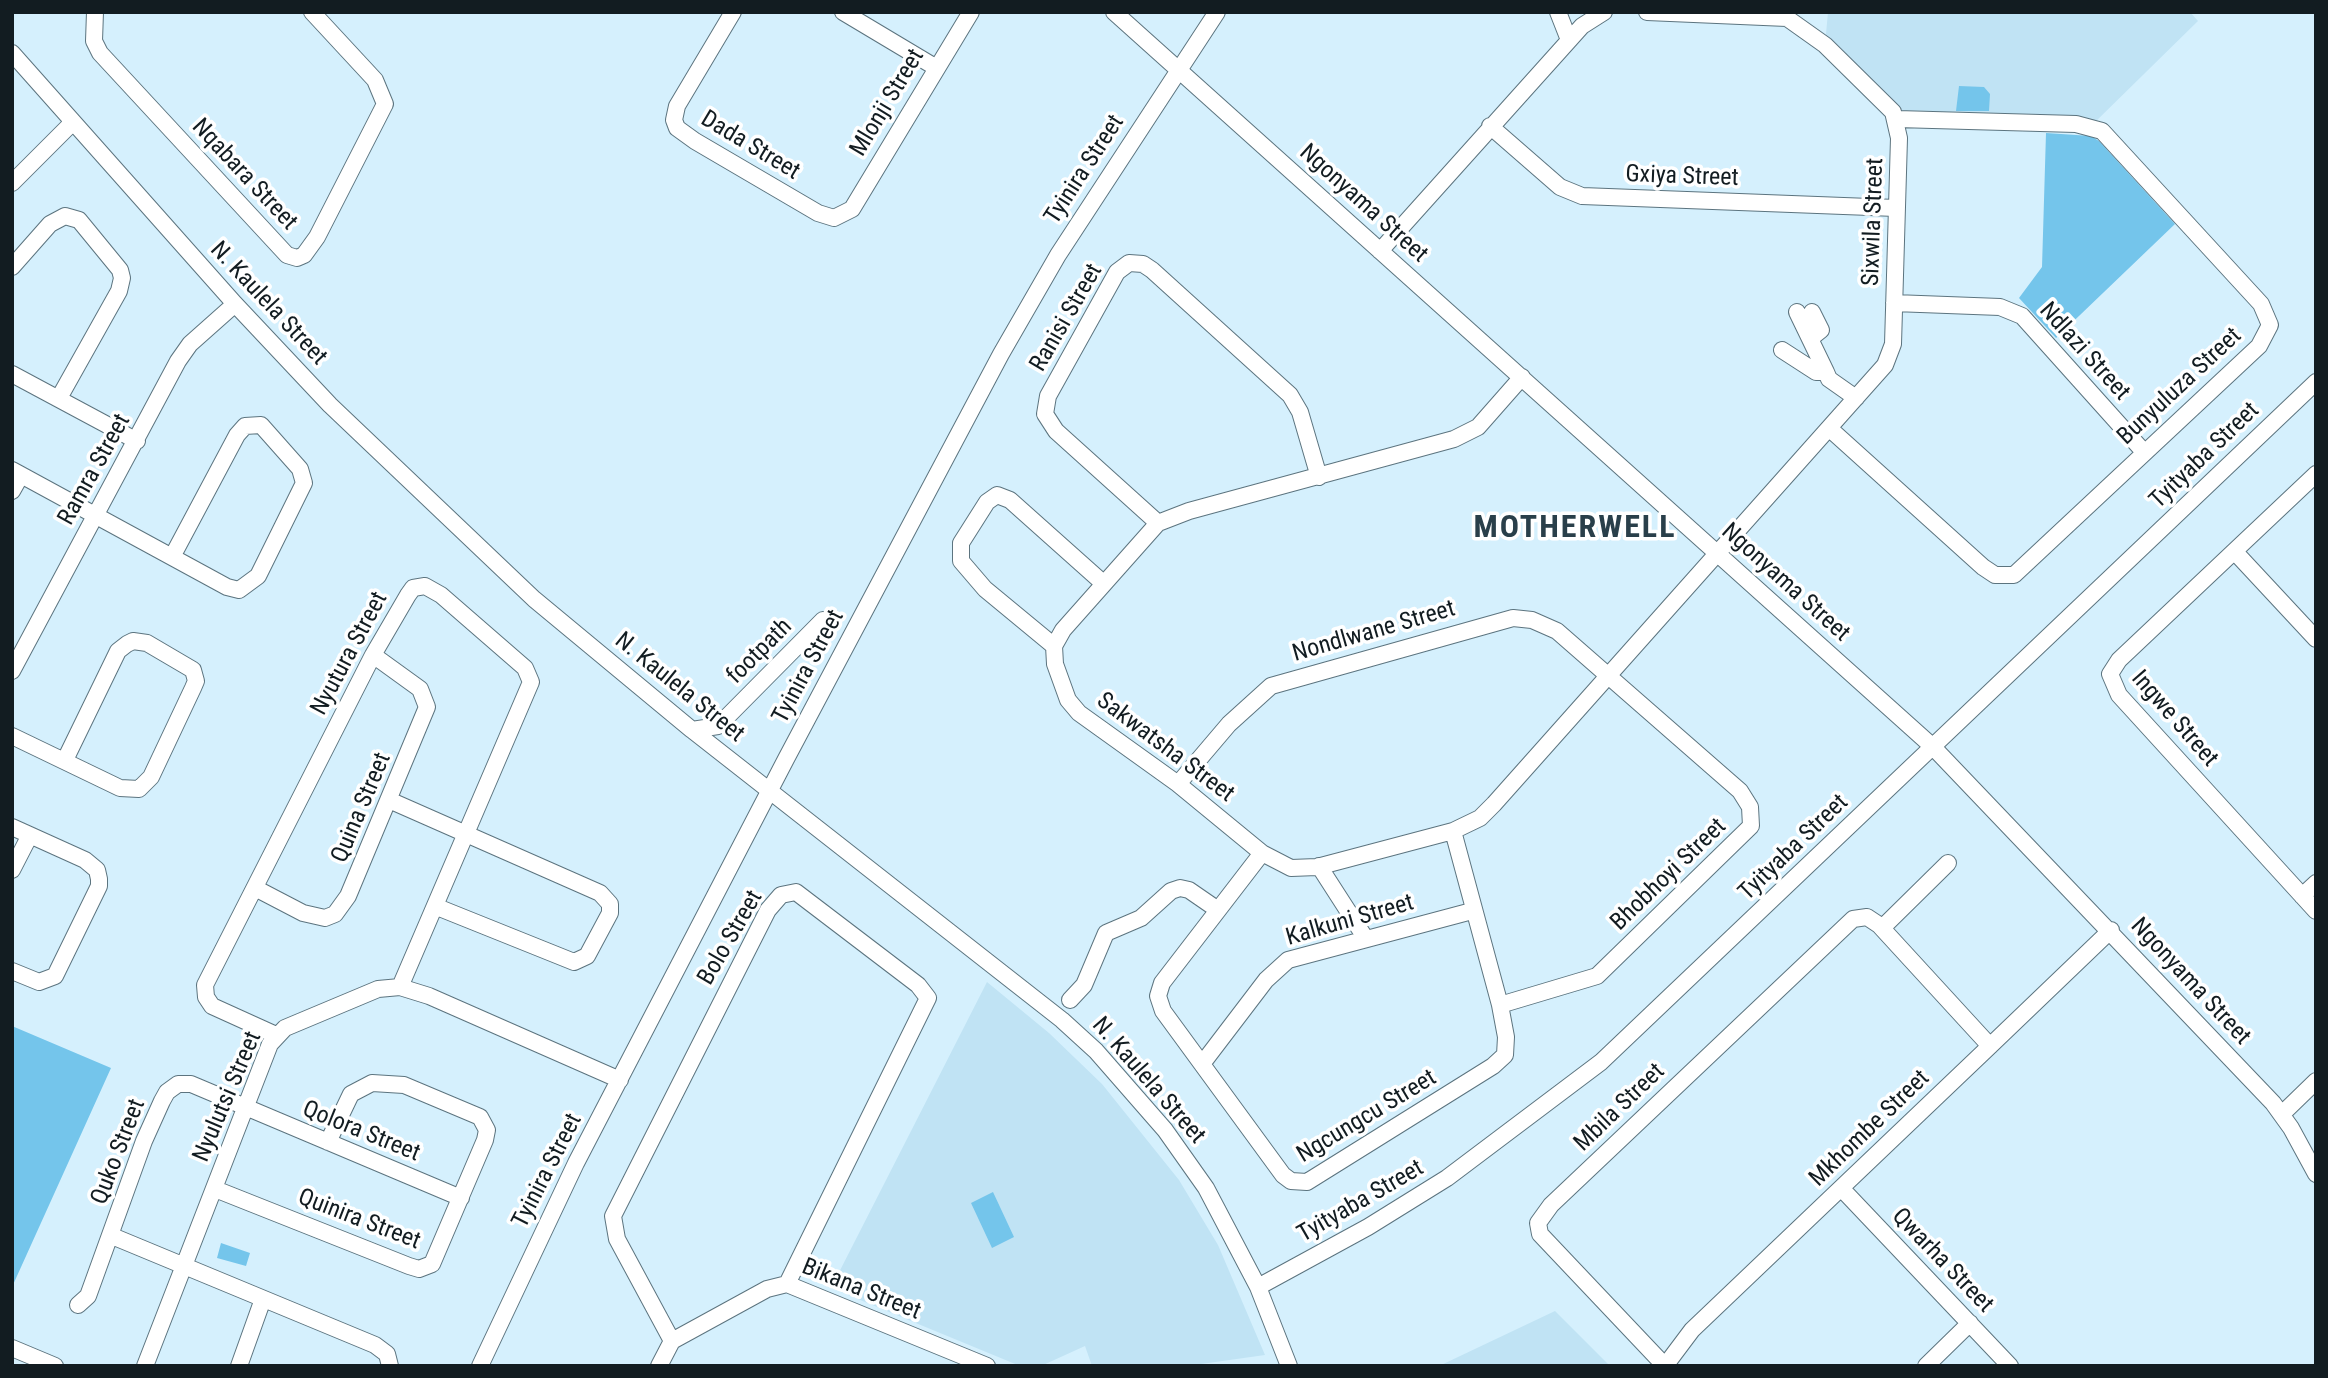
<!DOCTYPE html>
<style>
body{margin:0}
#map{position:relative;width:2328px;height:1378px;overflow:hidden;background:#d5f0fd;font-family:"Roboto Condensed",sans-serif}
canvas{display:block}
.frame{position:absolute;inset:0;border:14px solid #121c21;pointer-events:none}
</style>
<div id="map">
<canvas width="2328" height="1378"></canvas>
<div class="frame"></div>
</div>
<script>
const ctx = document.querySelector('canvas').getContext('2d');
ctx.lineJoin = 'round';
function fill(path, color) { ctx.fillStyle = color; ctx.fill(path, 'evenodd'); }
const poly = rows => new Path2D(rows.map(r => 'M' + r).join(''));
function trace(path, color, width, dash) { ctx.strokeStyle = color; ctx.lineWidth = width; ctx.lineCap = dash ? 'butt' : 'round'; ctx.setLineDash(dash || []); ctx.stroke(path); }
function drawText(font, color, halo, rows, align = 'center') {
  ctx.font = font + ' "Roboto Condensed",sans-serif'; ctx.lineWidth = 7; ctx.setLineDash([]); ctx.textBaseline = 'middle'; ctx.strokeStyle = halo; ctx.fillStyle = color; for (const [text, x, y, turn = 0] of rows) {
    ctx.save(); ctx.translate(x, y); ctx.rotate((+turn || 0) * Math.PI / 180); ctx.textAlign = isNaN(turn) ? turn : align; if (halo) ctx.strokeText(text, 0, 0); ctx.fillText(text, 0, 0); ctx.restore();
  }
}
const built = poly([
 [1828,12,2190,12,2198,21,2090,127,1897,119,1825,45],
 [987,982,1049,1033,1102,1084,1179,1180,1218,1245,1265,1355,1187,1366,1092,1366,1085,1346,1041,1366,1020,1366,831,1288],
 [1555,1311,1610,1366,1439,1366]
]);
const green = poly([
 [1959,86,1984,87,1990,94,1989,111,1956,111],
 [2046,133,2091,136,2099,141,2175,224,2056,338,2019,298,2042,267],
 [12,1026,111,1068,12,1287],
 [993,1192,1014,1237,992,1248,971,1203],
 [221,1243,250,1253,246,1266,217,1258]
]);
const minor = poly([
 [95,12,94,41,100,53,287,255,297,258,304,255,317,237,385,104,375,80,312,12],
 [733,12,677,106,674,120,677,128,695,141,818,213,834,218,852,209,971,12],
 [843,12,935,67],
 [1114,12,1933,747,2273,1103,2291,1128,2316,1174],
 [1558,12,1569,40],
 [12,53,235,304,330,405,534,599,692,730,1062,1020,1096,1051,1165,1130,1206,1188,1258,1287,1289,1366],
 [1490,126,1560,187,1582,196,1896,208],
 [12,183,73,122],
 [1380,251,1582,26,1604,12],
 [12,267,50,224,65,216,79,220,120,270,122,278,119,291,59,398],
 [1894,303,2000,307,2022,316,2144,452],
 [1797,312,1826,372],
 [1811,338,1821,330,1812,312],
 [1782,350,1816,372,1826,372,1829,379,1856,398],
 [12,374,137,441],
 [1522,377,1478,427,1454,439,1189,511,1158,523,1063,630,1054,646,1055,664,1068,700,1079,713,1178,784,1262,853,1291,868,1317,867,1453,831,1480,818,1494,804,1885,365,1893,344,1899,138,1893,112,1825,45,1787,18,1647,12],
 [1830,429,1983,567,1995,575,2014,575,2259,346,2270,325,2261,304,2102,131,2076,124,1897,119],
 [12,470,227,587,239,590,258,576,304,483,300,469,261,425,245,426,237,435,172,557],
 [2316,474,2119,660,2110,674,2119,695,2316,911],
 [12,491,21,475],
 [1158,523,1056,431,1045,414,1048,396,1117,272,1129,263,1143,264,1152,270,1290,395,1300,412,1319,477],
 [2235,552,2316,639],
 [1054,646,985,589,961,561,961,543,987,502,997,495,1010,500,1103,583],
 [12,671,178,361,190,344,235,304],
 [692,730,718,726,823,620],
 [12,736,120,788,139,789,151,777,193,688,196,681,193,670,147,643,133,641,127,644,118,651,65,760],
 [1178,784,1229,724,1271,686,1513,618,1532,620,1557,631,1740,791,1750,807,1751,826,1597,976,1500,1005],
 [389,800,600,893,610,904,610,913,587,956,574,962,437,907],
 [12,827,85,860,97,870,99,879,99,886,55,976,39,982,12,971],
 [1262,853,1162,983,1158,996,1163,1011,1283,1175,1291,1181,1307,1182,1493,1066,1505,1055,1506,1037,1500,1005,1453,831],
 [1319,866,1366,939],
 [12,870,30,835],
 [255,888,303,913,325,918,335,914,348,896,427,707,420,689,373,655],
 [2302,896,2316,883],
 [1882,928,1948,863],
 [1070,1000,1084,985,1106,933,1141,918,1171,891,1180,888,1189,890,1218,910],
 [276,1035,212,1006,206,997,205,985,373,655,408,595,413,588,425,586,441,595,525,668,531,682,400,987],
 [1990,1046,1879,925,1867,917,1853,919,1551,1205,1538,1223,1540,1234,1665,1366,1692,1330,1990,1046,2111,930],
 [1202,1064,1266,980,1288,960,1472,911],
 [2282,1114,2316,1081],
 [1841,1188,2010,1366],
 [215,1189,409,1266,419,1269,432,1264,485,1140,487,1130,480,1117,404,1085,372,1083,351,1094,328,1142],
 [112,1236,375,1345,387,1354,390,1366],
 [1258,1287,1368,1227,1447,1178,1601,1062,2316,382],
 [78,1305,88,1296,144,1141,162,1101,167,1092,178,1084,191,1084,461,1198],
 [672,1341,617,1239,613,1216,768,910,781,895,796,892,918,985,928,998,787,1284],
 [12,1348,55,1366],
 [145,1366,270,1044,285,1028,378,989,400,987,429,996,620,1080],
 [239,1366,263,1299],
 [480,1366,576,1163,786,759,1001,354,1058,255,1217,12],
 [659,1366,672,1341,767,1289,787,1284,987,1366],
 [1926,1366,1970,1323]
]);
const streetNames = [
 ["Mlonji Street",888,103,-59],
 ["Dada Street",750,146,31],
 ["Tyinira Street",1085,170,-57],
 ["Nqabara Street",244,175,47],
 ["Gxiya Street",1682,177,2],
 ["Ngonyama Street",1363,204,42],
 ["Sixwila Street",1874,222,-88],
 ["N. Kaulela Street",268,304,47],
 ["Ranisi Street",1067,318,-60],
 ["Ndlazi Street",2084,352,48],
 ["Bunyuluza Street",2180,387,-43],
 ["Tyityaba Street",2205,456,-44],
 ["Ramra Street",95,470,-61],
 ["Ngonyama Street",1785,583,42],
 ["Nondlwane Street",1374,632,-16],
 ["footpath",760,652,-45],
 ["Nyutura Street",350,654,-62],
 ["Tyinira Street",809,667,-62],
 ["N. Kaulela Street",679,688,39],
 ["Ingwe Street",2174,719,49],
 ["Sakwatsha Street",1165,748,37],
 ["Quina Street",362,808,-67],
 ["Tyityaba Street",1794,848,-44],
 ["Bhobhoyi Street",1669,875,-44],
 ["Kalkuni Street",1350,921,-16],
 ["Bolo Street",731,938,-60],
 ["Ngonyama Street",2190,982,47],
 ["N. Kaulela Street",1148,1081,49],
 ["Nyulutsi Street",228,1097,-67],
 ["Mbila Street",1620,1108,-44],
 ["Ngcungcu Street",1367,1117,-31],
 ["Mkhombe Street",1870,1129,-44],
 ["Qolora Street",361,1132,22],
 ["Quko Street",119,1152,-69],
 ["Tyinira Street",548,1171,-63],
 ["Tyityaba Street",1361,1202,-30],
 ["Quinira Street",359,1220,21],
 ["Qwarha Street",1942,1261,46],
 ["Bikana Street",861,1290,22]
];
const districtNames = [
 ["MOTHERWELL",1575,529]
];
fill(built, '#c0e3f4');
fill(green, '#74c5eb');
trace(minor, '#5c747f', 18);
trace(minor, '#fff', 16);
drawText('24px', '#121c21', '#fff', streetNames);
ctx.letterSpacing = '2px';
drawText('bold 32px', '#293f4a', '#fff', districtNames);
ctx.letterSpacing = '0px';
</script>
